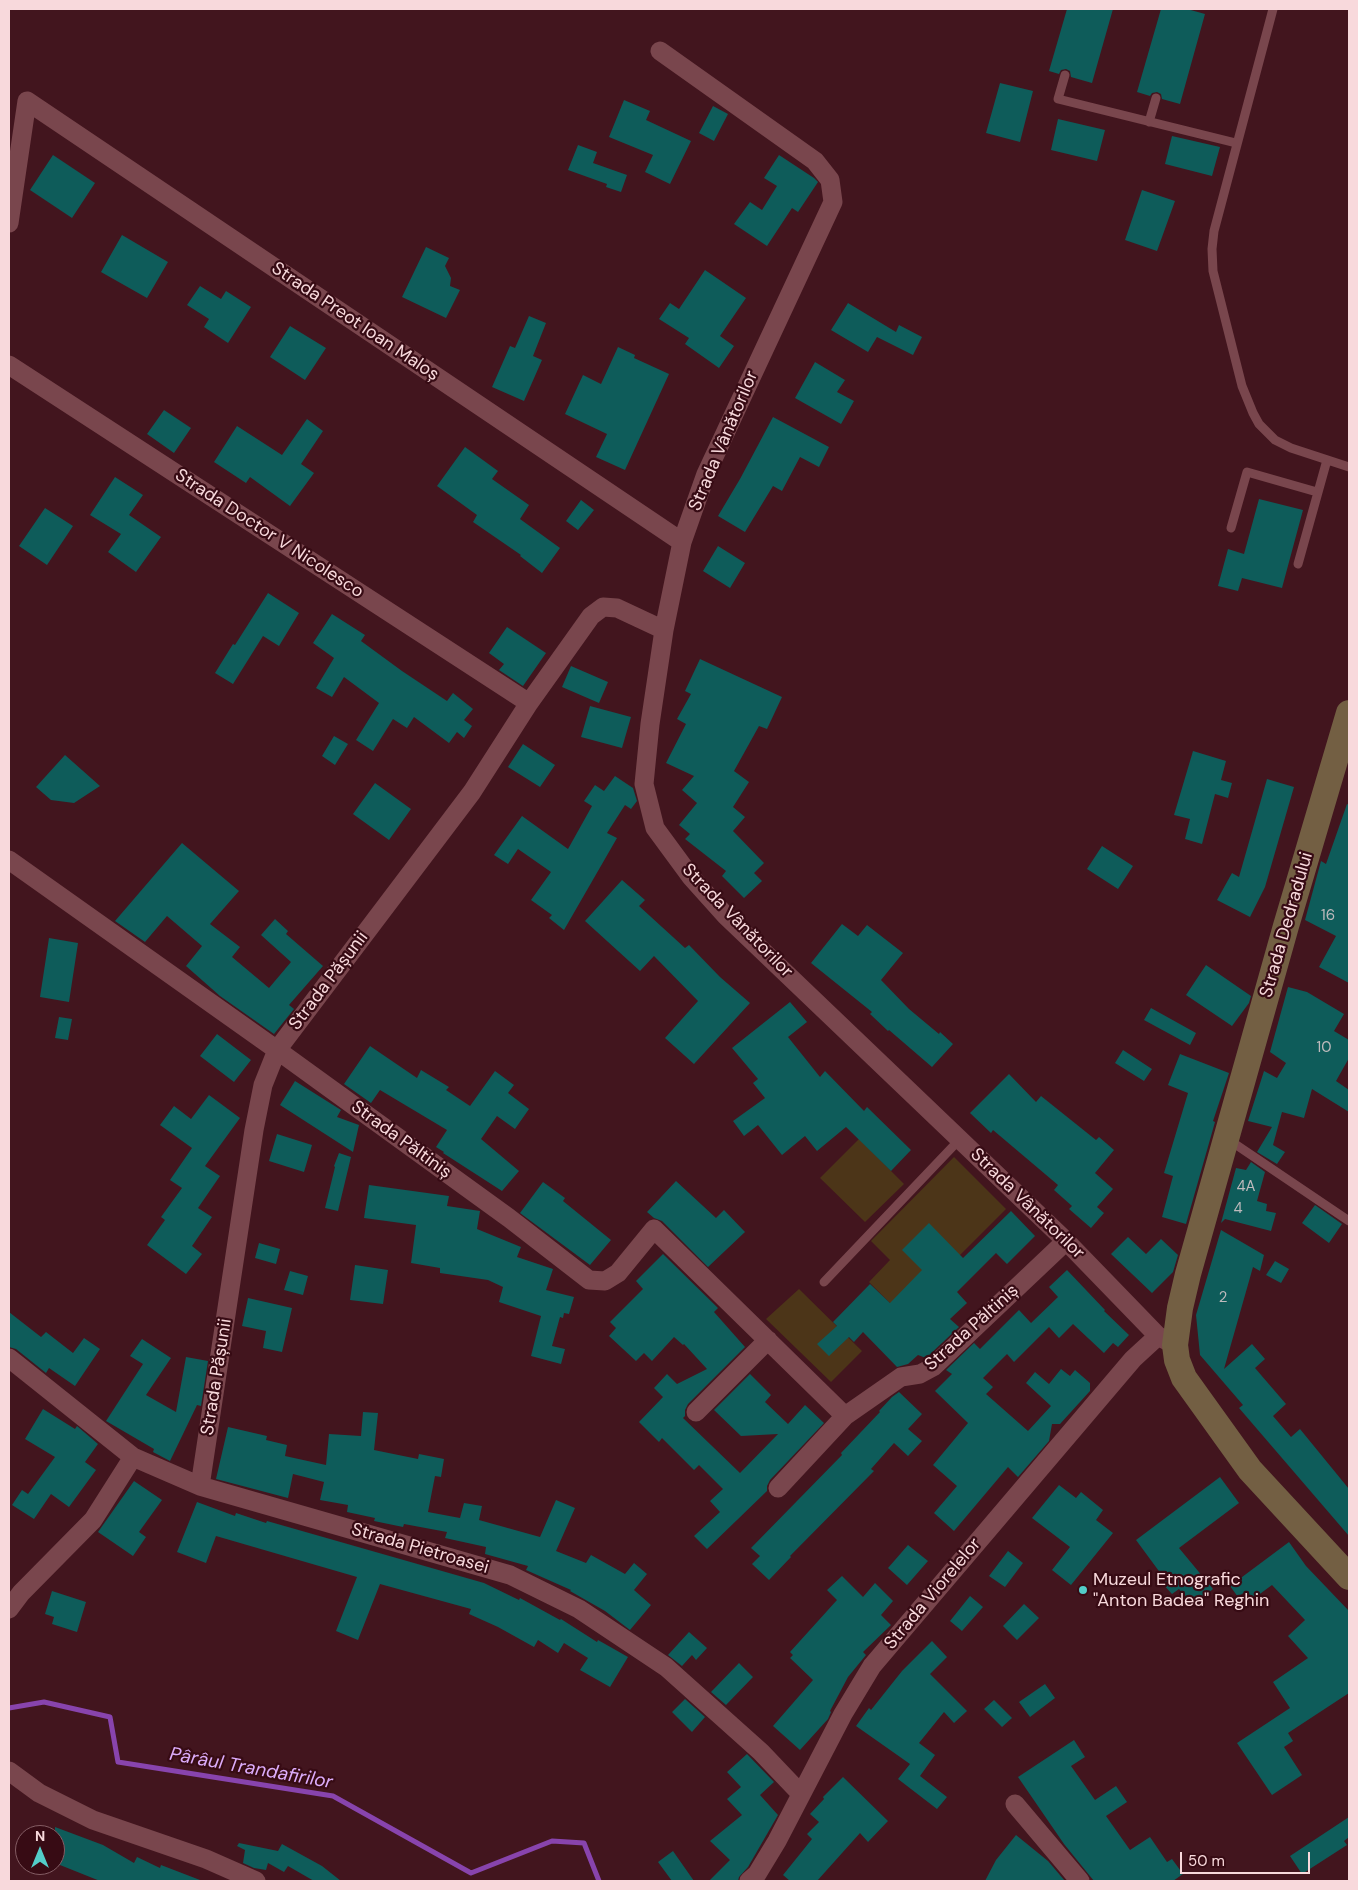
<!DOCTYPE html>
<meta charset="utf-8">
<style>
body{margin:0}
#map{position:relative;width:1358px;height:1890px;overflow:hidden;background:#42151e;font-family:"DM Sans",sans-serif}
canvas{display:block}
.frame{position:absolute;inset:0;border:10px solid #f8d9dc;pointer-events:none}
.north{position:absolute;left:15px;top:1825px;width:50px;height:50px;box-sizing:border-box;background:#370b14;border:1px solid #845d64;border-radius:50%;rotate:0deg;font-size:14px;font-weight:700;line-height:20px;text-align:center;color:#f8d9dc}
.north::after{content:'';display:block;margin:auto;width:18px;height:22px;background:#53cdc9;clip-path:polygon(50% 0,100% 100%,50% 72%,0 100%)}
.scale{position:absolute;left:1180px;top:1852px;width:130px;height:22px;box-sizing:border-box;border:2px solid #f8d9dc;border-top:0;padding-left:6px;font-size:15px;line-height:18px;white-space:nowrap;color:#f8d9dc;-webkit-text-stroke:4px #370b14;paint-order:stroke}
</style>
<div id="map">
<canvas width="1358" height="1890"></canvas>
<div class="frame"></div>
<div class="north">N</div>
<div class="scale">50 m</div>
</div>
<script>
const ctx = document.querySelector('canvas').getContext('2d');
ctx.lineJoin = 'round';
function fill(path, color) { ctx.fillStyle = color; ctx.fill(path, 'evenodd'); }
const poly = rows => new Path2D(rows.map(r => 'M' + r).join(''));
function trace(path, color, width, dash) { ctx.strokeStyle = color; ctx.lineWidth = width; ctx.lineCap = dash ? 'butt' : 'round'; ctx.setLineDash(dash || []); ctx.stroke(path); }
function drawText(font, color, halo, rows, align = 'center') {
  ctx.font = font + ' "DM Sans",sans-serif'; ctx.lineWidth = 4.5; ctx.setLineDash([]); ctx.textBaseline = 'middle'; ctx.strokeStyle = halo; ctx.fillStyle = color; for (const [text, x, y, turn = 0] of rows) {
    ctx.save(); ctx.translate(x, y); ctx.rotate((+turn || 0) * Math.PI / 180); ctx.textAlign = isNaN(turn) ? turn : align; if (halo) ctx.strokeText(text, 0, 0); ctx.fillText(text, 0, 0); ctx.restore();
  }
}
const green = poly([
 [859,1139,904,1184,865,1222,820,1178],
 [954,1157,1006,1209,901,1314,869,1282,890,1260,871,1241],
 [799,1289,862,1351,831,1382,766,1319]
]);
const stream = poly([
 [9,1708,44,1702,110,1717,118,1762,333,1796,471,1873,552,1841,584,1843,599,1881]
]);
const building = poly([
 [1067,9,1113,9,1092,83,1071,77,1070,71,1066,69,1061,70,1059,74,1049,71],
 [1161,9,1187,9,1205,14,1180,104,1162,99,1161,94,1157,92,1152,93,1150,96,1137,92],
 [1000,83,1033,91,1020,142,986,133],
 [624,100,650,111,646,120,691,141,670,184,645,172,653,155,609,137],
 [713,106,728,114,714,141,699,133],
 [1058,119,1105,130,1097,161,1051,150],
 [1172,136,1220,147,1212,176,1165,164],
 [578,145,597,152,593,163,627,175,621,192,606,187,607,184,568,170],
 [53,155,95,183,72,218,30,190],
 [779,155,814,178,818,182,798,212,792,208,767,246,734,224,750,202,762,210,777,186,764,178],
 [1142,190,1175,201,1157,251,1125,240],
 [122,235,168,262,147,298,101,272],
 [426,247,449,258,445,266,451,278,450,286,460,290,446,318,402,297],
 [705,270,746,298,720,336,734,346,719,368,685,344,689,338,659,319,670,303,679,309],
 [200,286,221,299,226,291,251,307,228,343,204,327,209,319,187,305],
 [848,303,896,332,899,325,922,337,913,355,877,337,868,352,831,330],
 [529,316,546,323,533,356,542,360,524,401,492,387,510,346,515,348],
 [290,326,326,348,305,380,270,357],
 [618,347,635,355,634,358,669,374,625,470,596,457,607,434,565,414,583,375,601,384],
 [815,362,845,380,837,392,854,401,841,424,795,398],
 [164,410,191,428,174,453,147,434],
 [773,417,829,447,819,467,800,457,782,491,773,486,745,532,718,516,740,479],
 [307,419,323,431,301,464,314,473,290,506,250,477,246,483,214,462,237,426,282,455],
 [465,447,498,471,492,479,529,505,520,519,560,548,542,573,520,556,521,555,473,522,477,515,437,486],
 [115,477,143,495,129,515,161,537,136,572,108,552,121,534,90,515],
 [1259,499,1303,510,1282,588,1242,578,1238,591,1218,586,1228,549,1244,554],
 [581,500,594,510,578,530,566,521],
 [45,508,73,526,47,565,19,546],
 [718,546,745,563,730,588,703,571],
 [268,593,299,613,279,646,263,636,233,684,215,673,233,644,235,645],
 [332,614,365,635,361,641,402,671,447,701,453,693,473,709,464,720,472,726,464,738,457,732,449,743,414,717,407,728,393,719,373,751,356,740,379,703,344,677,332,697,316,688,334,658,313,643],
 [507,627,546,653,523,686,499,670,504,664,489,653],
 [700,659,782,697,767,729,759,726,734,771,749,782,733,807,745,817,733,831,764,863,754,873,762,881,744,898,722,876,726,871,685,839,690,834,679,825,697,803,682,790,694,776,666,763,686,724,677,719,691,694,685,691],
 [571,666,608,682,599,703,562,687],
 [590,706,631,717,622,748,581,737],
 [334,736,348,744,335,765,322,756],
 [523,744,555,765,540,787,508,767],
 [1193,751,1226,761,1221,780,1232,783,1228,798,1215,794,1202,844,1185,839,1190,819,1174,815],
 [65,755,100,786,74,803,51,800,36,787],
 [615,776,633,788,637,801,631,809,625,805,607,833,617,838,564,930,549,918,552,915,531,900,551,872,518,849,508,864,494,855,522,816,568,849,592,806,584,801,595,785,604,791],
 [1267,779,1294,787,1265,887,1250,917,1217,900,1232,873,1239,877],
 [375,783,411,809,389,840,353,814],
 [1347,804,1349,805,1349,983,1319,967,1336,936,1305,920,1321,861,1326,864],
 [182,843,239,891,210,924,240,947,232,957,269,988,291,962,261,935,275,919,288,931,286,934,323,966,289,1005,294,1009,274,1034,220,996,186,966,202,946,167,916,145,942,115,921],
 [1102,846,1133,866,1118,889,1087,869],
 [622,880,645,900,639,906,685,948,689,945,720,977,750,1003,694,1064,665,1038,698,1001,654,956,640,971,585,921],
 [842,924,858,936,867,925,903,953,881,980,909,1009,939,1034,940,1032,953,1044,932,1067,889,1030,888,1031,870,1014,872,1012,811,963],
 [49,938,78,943,69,1002,40,997],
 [1206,965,1251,996,1249,1003,1232,1026,1186,995],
 [1288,987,1307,992,1344,1014,1334,1031,1349,1040,1349,1058,1336,1081,1349,1090,1349,1112,1312,1089,1304,1118,1282,1112,1273,1145,1285,1152,1277,1164,1257,1152,1272,1127,1248,1121,1264,1071,1277,1078,1286,1063,1270,1052],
 [790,1002,807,1022,788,1037,820,1077,825,1071,864,1111,867,1107,911,1150,891,1171,846,1127,817,1151,805,1136,782,1155,758,1125,744,1136,733,1121,765,1098,753,1083,758,1079,732,1048],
 [1151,1008,1196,1033,1190,1045,1144,1020],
 [59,1017,72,1019,68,1040,55,1038],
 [217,1034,251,1060,234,1082,200,1056],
 [370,1046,417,1078,421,1070,449,1087,446,1090,470,1106,495,1071,514,1085,508,1093,529,1109,515,1129,497,1116,481,1139,519,1171,502,1191,443,1153,444,1152,436,1147,447,1130,380,1090,371,1103,344,1084],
 [1123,1050,1152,1069,1144,1081,1115,1063],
 [1180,1054,1229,1073,1213,1121,1215,1122,1186,1224,1162,1217,1173,1176,1164,1173,1188,1093,1168,1085],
 [1009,1074,1036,1102,1041,1096,1096,1140,1099,1137,1114,1150,1095,1173,1113,1189,1097,1207,1104,1213,1091,1228,1069,1209,1072,1206,1054,1190,1058,1185,993,1130,991,1133,970,1113],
 [295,1081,341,1110,337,1117,359,1125,353,1152,280,1105],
 [209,1095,240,1118,205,1166,220,1176,198,1208,212,1217,192,1246,202,1254,186,1274,147,1245,165,1220,161,1217,182,1188,170,1180,192,1148,160,1125,174,1106,191,1119],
 [277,1134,312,1145,304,1172,269,1161],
 [339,1153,351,1157,338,1211,325,1208,335,1167,334,1166],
 [1251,1162,1265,1172,1257,1201,1267,1204,1266,1211,1276,1213,1271,1231,1225,1219,1221,1223,1236,1168,1246,1170],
 [676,1181,716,1218,724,1210,745,1232,708,1267,662,1221,654,1218,647,1212],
 [543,1182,565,1198,563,1201,611,1240,590,1265,520,1213],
 [369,1185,449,1196,447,1206,480,1211,477,1229,521,1247,517,1257,553,1269,546,1290,574,1297,569,1314,564,1313,563,1318,560,1317,552,1346,565,1349,561,1364,531,1356,541,1316,499,1302,503,1287,488,1280,440,1273,440,1268,411,1263,416,1225,364,1218],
 [1315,1205,1342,1224,1329,1243,1302,1223],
 [1011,1211,1035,1236,1007,1264,996,1253,957,1292,967,1303,950,1319,959,1327,926,1358,918,1355,908,1364,897,1367,863,1332,854,1342,849,1337,829,1356,817,1344,837,1326,833,1322,870,1284,890,1303,922,1270,902,1250,929,1223,963,1258],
 [1221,1230,1264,1255,1260,1271,1253,1267,1224,1369,1252,1344,1265,1359,1255,1368,1286,1404,1273,1416,1291,1437,1300,1429,1349,1489,1349,1536,1239,1408,1243,1405,1200,1355,1196,1315],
 [1128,1237,1146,1254,1161,1239,1178,1255,1173,1272,1152,1293,1111,1254],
 [259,1243,280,1249,276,1264,255,1258],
 [663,1254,718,1308,714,1312,745,1347,688,1404,685,1410,685,1416,683,1418,740,1473,778,1434,741,1436,714,1410,750,1374,771,1395,765,1402,788,1424,805,1405,824,1423,770,1480,767,1486,767,1491,707,1549,694,1536,720,1512,710,1501,723,1489,699,1465,694,1470,662,1438,659,1442,639,1422,663,1397,654,1388,667,1374,677,1384,707,1369,684,1344,683,1345,674,1337,652,1361,644,1353,636,1361,609,1336,616,1328,610,1322,643,1289,636,1281],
 [1275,1261,1289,1269,1281,1283,1266,1275],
 [355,1265,388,1270,383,1304,350,1300],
 [1067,1270,1105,1310,1104,1311,1129,1335,1118,1347,1113,1343,1104,1353,1073,1324,1059,1338,1049,1327,1014,1362,1007,1354,983,1378,993,1387,986,1394,1028,1431,1051,1406,1026,1383,1035,1372,1049,1384,1061,1369,1070,1376,1075,1370,1090,1383,1090,1391,1060,1424,1052,1424,1049,1441,1018,1477,1008,1467,954,1531,934,1513,957,1486,933,1465,968,1423,935,1391,952,1374,946,1370,974,1343,980,1349,1019,1310,1031,1323,1058,1297,1049,1287],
 [290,1271,308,1276,303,1295,284,1290],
 [248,1298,292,1308,282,1352,263,1348,266,1331,242,1326],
 [9,1312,41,1337,46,1332,73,1353,84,1338,100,1349,75,1386,49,1368,46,1373,16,1349,9,1347],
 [142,1339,171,1358,146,1395,176,1412,186,1357,208,1361,201,1406,197,1405,170,1461,153,1452,154,1449,106,1421,143,1364,130,1356],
 [899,1392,922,1414,908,1429,922,1441,908,1456,894,1443,871,1469,874,1471,790,1556,791,1557,769,1580,752,1564,760,1556,751,1548,842,1455,841,1453,880,1412,879,1411,892,1397],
 [43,1409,75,1429,77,1426,98,1444,85,1462,96,1470,69,1507,51,1494,34,1519,12,1505,22,1490,28,1494,55,1457,25,1439],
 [363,1412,378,1413,374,1450,418,1459,419,1454,444,1459,441,1477,435,1476,428,1512,460,1518,464,1503,482,1506,479,1520,540,1537,556,1500,575,1508,556,1551,586,1563,591,1555,625,1574,634,1563,647,1574,634,1590,651,1605,630,1630,605,1611,570,1591,571,1590,526,1570,528,1566,485,1554,486,1547,445,1538,447,1532,404,1524,403,1527,374,1521,375,1518,347,1512,348,1505,320,1500,324,1482,293,1474,288,1498,216,1479,228,1427,267,1436,266,1440,287,1445,285,1456,326,1465,329,1434,361,1436],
 [1220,1477,1239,1503,1179,1548,1213,1589,1193,1606,1179,1589,1172,1594,1160,1581,1164,1578,1136,1540],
 [134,1481,162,1500,139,1532,146,1537,133,1556,98,1532],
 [1059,1485,1076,1498,1081,1492,1103,1510,1096,1520,1113,1533,1071,1585,1052,1570,1070,1547,1032,1518],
 [197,1502,235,1516,236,1513,266,1523,267,1521,484,1583,519,1600,520,1598,560,1620,561,1619,597,1642,598,1640,628,1657,610,1687,580,1670,588,1658,564,1643,558,1653,538,1640,534,1647,498,1627,469,1614,471,1609,380,1584,358,1640,336,1631,357,1577,216,1536,206,1563,177,1552],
 [1289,1542,1306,1566,1349,1611,1349,1693,1288,1733,1293,1741,1284,1747,1302,1775,1272,1795,1237,1743,1290,1708,1273,1682,1308,1658,1288,1636,1305,1620,1272,1585,1253,1599,1246,1591,1238,1597,1230,1586],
 [908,1545,928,1561,907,1585,888,1568],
 [1008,1551,1023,1563,1005,1587,989,1576],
 [842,1576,863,1597,875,1583,893,1601,881,1615,891,1625,863,1652,866,1655,848,1677,830,1711,831,1712,828,1719,800,1750,773,1726,813,1680,790,1658,793,1655,790,1652,837,1600,827,1590],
 [52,1591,86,1602,77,1632,52,1624,54,1617,45,1614],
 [970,1596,983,1607,962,1631,950,1621],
 [1024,1604,1039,1618,1017,1640,1003,1626],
 [689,1632,707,1648,696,1660,692,1655,682,1666,668,1655],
 [932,1641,947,1657,930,1674,967,1711,954,1723,944,1712,919,1743,935,1755,920,1776,947,1797,937,1809,898,1779,910,1764,856,1726,869,1708,871,1710,902,1671],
 [739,1663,753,1677,726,1705,711,1692],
 [1045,1684,1055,1698,1030,1717,1019,1702],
 [685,1699,705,1717,692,1732,672,1712],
 [994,1700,1012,1718,1002,1727,984,1709],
 [1074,1740,1085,1757,1071,1766,1095,1800,1116,1786,1127,1802,1106,1816,1130,1850,1150,1837,1167,1862,1172,1859,1183,1874,1173,1881,1094,1881,1064,1844,1018,1777],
 [747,1754,774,1782,760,1795,778,1815,748,1867,739,1877,738,1881,709,1881,730,1860,710,1841,742,1815,727,1799,741,1787,727,1772],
 [843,1777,888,1821,868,1842,860,1833,817,1881,790,1881,783,1875,812,1839,807,1834,819,1822,810,1814,824,1799,823,1797],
 [1349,1817,1349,1837,1344,1841,1347,1845,1302,1874,1290,1856],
 [55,1827,103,1845,134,1863,137,1857,160,1868,161,1865,200,1880,200,1881,100,1881,55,1863],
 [1016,1835,1048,1861,1065,1881,985,1881,996,1860],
 [239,1843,278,1851,282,1844,322,1866,341,1881,314,1881,288,1866,284,1872,268,1863,266,1870,254,1868,243,1863,245,1850,237,1846],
 [673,1851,694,1881,672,1881,658,1862]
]);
const service = poly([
 [1273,9,1214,231,1212,249,1213,271,1242,386,1253,413,1259,424,1275,440,1291,448,1349,467],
 [1065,75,1058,99,1236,143],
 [1149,122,1156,98],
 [1231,528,1247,472,1317,492],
 [1298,564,1327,460],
 [1229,1140,1349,1221],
 [824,1282,960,1139]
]);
const minor = poly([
 [660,51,815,161,830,180,833,202,706,474,682,542,664,630,650,724,644,784,655,828,691,877,726,916,1066,1241,1158,1336,1175,1345],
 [9,223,27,101,682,542],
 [9,365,529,703],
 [9,860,277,1050,509,1218,589,1280,605,1281,618,1273,654,1229,845,1416,901,1377,920,1374,933,1367,1066,1241],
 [9,1358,133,1457,200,1486,510,1575,579,1609,666,1667,761,1752,800,1793],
 [696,1412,768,1340],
 [200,1486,254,1130,263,1085,277,1050,472,792,529,703,591,616,603,607,617,608,664,630],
 [778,1488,845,1416],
 [9,1609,21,1593,93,1520,133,1457],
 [9,1771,39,1793,93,1820,206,1859,256,1881],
 [1015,1804,1080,1881],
 [749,1881,757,1874,777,1841,843,1714,872,1666,1133,1359,1158,1336]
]);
const secondary = poly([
 [1349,713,1286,926,1188,1274,1180,1308,1175,1345,1177,1360,1184,1378,1250,1470,1349,1577]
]);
const markers = [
 [1083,1590,5,"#53cdc9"]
];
const numberNames = [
 ["16",1328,916],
 ["10",1324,1048],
 ["4A",1246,1187],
 ["4",1238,1209],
 ["2",1223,1298]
];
const streetNames = [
 ["Strada Preot Ioan Maloș",355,322,34],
 ["Strada Vânătorilor",724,441,-67],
 ["Strada Doctor V Nicolesco",269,534,33],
 ["Strada Vânătorilor",737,921,46],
 ["Strada Dedradului",1287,925,-74],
 ["Strada Pășunii",329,981,-53],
 ["Strada Păltiniș",401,1140,36],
 ["Strada Vânătorilor",1027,1204,44],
 ["Strada Păltiniș",972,1328,-42],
 ["Strada Pășunii",217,1377,-81],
 ["Strada Pietroasei",420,1549,16],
 ["Strada Viorelelor",933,1594,-50]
];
const poiNames = [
 ["Muzeul Etnografic",1093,1580],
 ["\"Anton Badea\" Reghin",1093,1601]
];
const waterNames = [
 ["Pârâul Trandafirilor",251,1769,10]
];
fill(green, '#4c3518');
trace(stream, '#8844ad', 5);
fill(building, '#0e5c5a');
trace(service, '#79464d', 9);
trace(minor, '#79464d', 19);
trace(secondary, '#735f43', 26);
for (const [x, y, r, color] of markers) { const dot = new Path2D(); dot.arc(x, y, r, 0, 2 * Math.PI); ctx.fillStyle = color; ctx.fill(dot); trace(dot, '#370b14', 2); }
drawText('15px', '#bebabc', null, numberNames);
drawText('18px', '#f8d9dc', '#370b14', streetNames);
drawText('18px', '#f8d9dc', '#370b14', poiNames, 'left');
drawText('italic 19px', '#dcacfa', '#370b14', waterNames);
</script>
